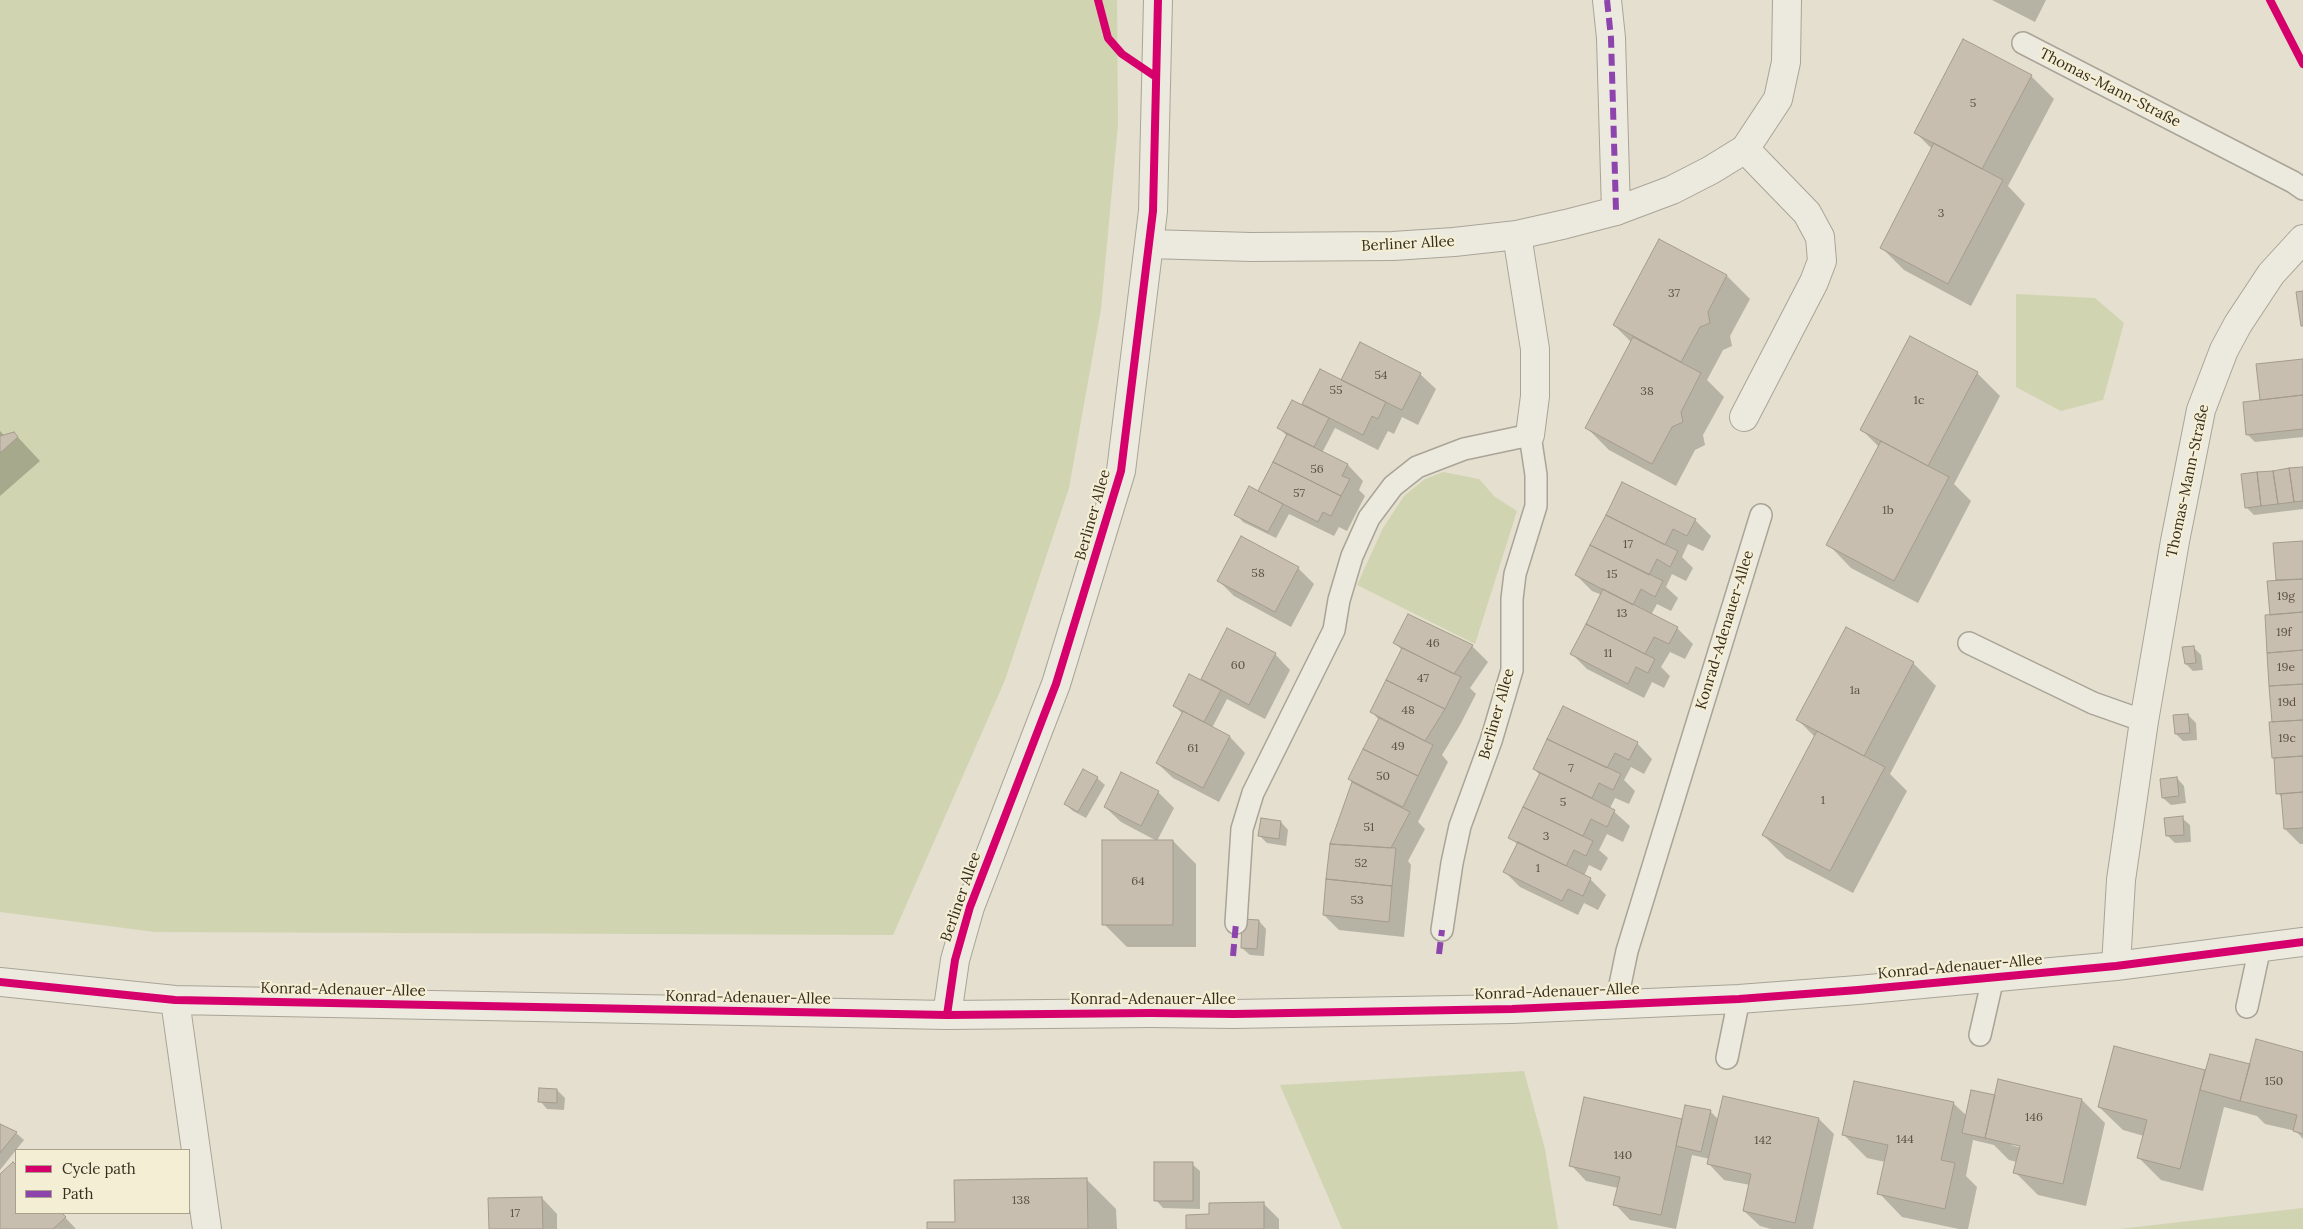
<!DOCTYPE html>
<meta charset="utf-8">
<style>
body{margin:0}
#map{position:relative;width:2303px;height:1229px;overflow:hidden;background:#e4dfce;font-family:Lora,serif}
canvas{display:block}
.legend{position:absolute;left:15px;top:1149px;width:175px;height:65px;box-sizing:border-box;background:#f4eed4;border:1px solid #a9a18c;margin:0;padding:6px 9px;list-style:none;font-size:15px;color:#382d1f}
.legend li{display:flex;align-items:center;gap:10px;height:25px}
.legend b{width:25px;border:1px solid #a9a18c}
</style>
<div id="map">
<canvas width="2303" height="1229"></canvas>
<ul class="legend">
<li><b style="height:6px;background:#d6006c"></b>Cycle path</li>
<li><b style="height:6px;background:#8e44ad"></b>Path</li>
</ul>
</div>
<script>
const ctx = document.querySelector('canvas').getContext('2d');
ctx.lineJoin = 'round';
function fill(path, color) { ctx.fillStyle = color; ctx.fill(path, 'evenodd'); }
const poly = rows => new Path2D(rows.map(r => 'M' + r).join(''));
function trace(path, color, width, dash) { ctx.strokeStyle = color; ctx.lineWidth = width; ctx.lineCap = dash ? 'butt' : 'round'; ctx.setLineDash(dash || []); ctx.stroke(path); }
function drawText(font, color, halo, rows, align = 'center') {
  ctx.font = font + ' Lora,serif'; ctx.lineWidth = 4.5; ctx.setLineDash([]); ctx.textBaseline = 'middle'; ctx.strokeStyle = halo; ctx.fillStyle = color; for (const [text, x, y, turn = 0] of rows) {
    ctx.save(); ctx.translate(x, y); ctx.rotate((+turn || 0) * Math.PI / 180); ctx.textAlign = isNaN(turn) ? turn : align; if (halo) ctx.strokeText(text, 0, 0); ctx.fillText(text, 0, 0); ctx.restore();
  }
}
const green = poly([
 [0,0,1117,0,1118,124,1101,309,1069,488,1005,680,893,935,155,932,0,912],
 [2016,294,2095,298,2124,323,2103,400,2061,411,2016,387],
 [1443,472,1479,479,1495,497,1517,511,1475,644,1357,585,1383,528,1404,496,1425,479],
 [1524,1071,1545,1149,1558,1229,1342,1229,1280,1085],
 [2303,1208,2303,1229,2119,1229]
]);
const shadow = poly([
 [1992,0,2046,0,2035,22],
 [2031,76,2054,99,2008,186,2025,204,1971,306,1904,270,1881,247,1933,150,1915,132],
 [1660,240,1727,276,1750,299,1730,336,1732,346,1723,350,1707,380,1724,397,1703,435,1705,445,1695,450,1676,486,1609,450,1586,427,1631,342,1614,325],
 [1910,338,1977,373,2000,396,1954,484,1971,501,1918,603,1851,568,1828,544,1879,447,1862,430],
 [2303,360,2303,437,2255,442,2248,435,2261,401,2257,365],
 [1420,374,1436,389,1418,425,1402,417,1394,434,1388,431,1378,450,1335,428,1322,453,1348,465,1363,481,1359,490,1365,496,1347,531,1339,527,1334,536,1289,514,1276,538,1243,522,1236,514,1257,492,1287,436,1279,428,1307,408,1303,404,1342,381],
 [0,431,5,436,14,433,40,461,0,496],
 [2303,468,2303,509,2254,515,2246,507],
 [1623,483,1695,520,1711,536,1703,551,1688,544,1682,557,1693,568,1686,581,1672,574,1666,587,1678,598,1671,611,1657,604,1651,615,1677,628,1693,644,1685,659,1670,652,1661,667,1670,676,1664,688,1652,682,1644,698,1587,669,1572,654,1602,595,1592,591,1576,575],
 [2303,543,2303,844,2300,844,2285,829,2283,799,2278,793,2270,723,2273,723,2271,616,2277,582,2274,545],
 [1298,568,1314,584,1291,627,1234,596,1219,581],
 [1409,615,1472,646,1488,662,1470,688,1476,694,1460,725,1442,755,1448,762,1418,822,1425,829,1408,861,1411,865,1404,937,1339,930,1324,915,1353,783,1349,779,1379,720,1372,712,1402,650,1395,643],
 [2193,647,2201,655,2203,670,2193,671,2186,664],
 [1275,654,1290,670,1265,719,1227,699,1212,728,1230,737,1245,753,1219,802,1173,778,1157,763,1183,714,1174,706,1206,683,1202,679],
 [1913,663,1936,686,1890,774,1907,791,1853,893,1786,858,1763,835,1815,737,1798,720],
 [2188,715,2196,723,2197,740,2183,741,2176,734],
 [1637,743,1652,759,1644,774,1631,767,1624,780,1635,791,1629,804,1615,798,1610,808,1630,826,1623,842,1607,834,1599,850,1608,858,1601,871,1589,865,1584,876,1590,879,1606,895,1598,910,1584,903,1578,915,1520,887,1505,872,1518,845,1510,837,1540,775,1534,769],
 [1097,778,1105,785,1086,818,1073,811,1065,804],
 [2177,778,2184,786,2186,803,2171,805,2163,798],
 [1158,792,1174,808,1157,841,1121,822,1105,807],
 [2182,818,2190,825,2191,842,2175,843,2167,835],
 [1281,822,1288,830,1286,846,1267,843,1260,836],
 [1173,841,1196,864,1196,947,1127,947,1104,924],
 [1259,921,1266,929,1264,956,1250,955,1242,948],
 [2303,1053,2303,1139,2296,1131,2265,1124,2257,1116,2224,1107,2203,1191,2161,1180,2138,1157,2144,1136,2123,1130,2099,1107,2204,1072,2251,1065],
 [557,1090,565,1098,564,1110,547,1109,540,1101],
 [2082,1100,2105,1123,2086,1206,2038,1195,2015,1172,2017,1162,2009,1160,1994,1145,1973,1140,1966,1176,1977,1187,1968,1229,1959,1229,1902,1217,1879,1193,1885,1162,1867,1158,1844,1135,1953,1103,1967,1116],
 [2011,1143,2026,1146,2025,1149,2011,1145],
 [1710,1111,1719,1120,1819,1119,1834,1134,1813,1229,1771,1229,1760,1226,1744,1211,1750,1185,1724,1180,1709,1164,1710,1159,1692,1155,1676,1229,1630,1220,1615,1204,1618,1188,1586,1181,1571,1165,1681,1120],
 [0,1126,16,1133,24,1140,0,1170],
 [13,1163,16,1167,16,1213,61,1213,76,1229,0,1229,0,1175],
 [1192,1164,1200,1171,1200,1209,1163,1208,1156,1200],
 [1087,1180,1116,1209,1117,1229,928,1229,956,1223],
 [542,1198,557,1214,557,1229,490,1229],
 [1264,1204,1279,1219,1279,1229,1188,1229,1211,1216]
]);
const building = poly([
 [1963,39,2032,75,1982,169,1914,133,1963,39],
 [1934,143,2003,180,1948,284,1880,248,1934,143],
 [1659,239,1727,275,1708,312,1710,323,1700,327,1681,362,1613,325,1659,239],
 [2303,291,2303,326,2301,326,2296,292,2303,291],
 [1910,336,1978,372,1928,466,1860,430,1910,336],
 [1633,337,1701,373,1681,412,1683,422,1672,427,1652,464,1585,428,1633,337],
 [1360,342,1421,373,1402,410,1341,380,1360,342],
 [2303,359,2303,395,2260,400,2256,364,2303,359],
 [1320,369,1386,402,1378,419,1372,416,1363,435,1302,404,1320,369],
 [2303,395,2303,429,2246,435,2243,402,2303,395],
 [1292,400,1329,418,1314,447,1277,428,1292,400],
 [14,432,18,437,0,453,0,436,14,432],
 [1287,434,1348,464,1342,476,1350,479,1341,496,1273,462,1287,434],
 [1881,441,1949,477,1894,581,1826,545,1881,441],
 [1273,462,1341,496,1331,516,1323,512,1318,522,1258,491,1273,462],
 [2303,467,2303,501,2294,502,2289,468,2303,467],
 [2289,468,2294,502,2278,504,2273,471,2289,468],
 [2273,471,2278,504,2261,506,2257,472,2273,471],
 [2257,472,2261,506,2245,508,2241,474,2257,472],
 [1622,482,1696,519,1687,536,1673,529,1665,545,1606,515,1622,482],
 [1249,486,1283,504,1268,532,1234,515,1249,486],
 [1606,515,1678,551,1670,567,1657,559,1649,575,1590,545,1606,515],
 [1241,536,1299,567,1275,612,1217,581,1241,536],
 [2303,541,2303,579,2276,580,2273,543,2303,541],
 [1590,545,1663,581,1655,597,1641,589,1633,605,1575,575,1590,545],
 [2303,579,2303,612,2270,615,2267,581,2303,579],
 [1603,589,1678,627,1669,644,1654,637,1645,654,1586,624,1603,589],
 [2303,612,2303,650,2267,653,2265,615,2303,612],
 [1408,614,1473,645,1454,674,1393,643,1408,614],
 [1586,624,1655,659,1648,673,1636,667,1628,684,1570,654,1586,624],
 [1846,627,1914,662,1864,756,1796,720,1846,627],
 [1227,628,1276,653,1249,705,1201,679,1227,628],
 [2194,646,2196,663,2185,664,2182,647,2194,646],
 [1402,648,1461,677,1445,709,1386,680,1402,648],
 [2303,650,2303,684,2269,686,2267,653,2303,650],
 [1189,674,1221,690,1204,722,1173,706,1189,674],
 [1386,680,1445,709,1425,741,1370,712,1386,680],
 [2303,684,2303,720,2272,722,2269,686,2303,684],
 [1563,706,1638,742,1629,760,1615,753,1607,768,1547,739,1563,706],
 [1183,711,1230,736,1203,788,1156,763,1183,711],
 [2188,714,2190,733,2175,734,2173,715,2188,714],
 [1379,718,1433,745,1418,776,1363,749,1379,718],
 [2303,720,2303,756,2272,758,2269,722,2303,720],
 [1817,731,1885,767,1830,871,1762,835,1817,731],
 [1547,739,1621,774,1613,790,1599,783,1592,798,1533,769,1547,739],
 [1363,749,1418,776,1403,807,1348,779,1363,749],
 [2303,756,2303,792,2276,794,2274,758,2303,756],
 [1083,769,1098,777,1078,812,1064,804,1083,769],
 [1121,772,1159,791,1141,826,1104,807,1121,772],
 [1540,773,1615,810,1607,827,1591,819,1583,836,1523,807,1540,773],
 [2177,777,2179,796,2162,798,2160,779,2177,777],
 [1352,782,1410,812,1391,848,1330,844,1352,782],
 [2303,792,2303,828,2284,829,2281,794,2303,792],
 [1523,807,1593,841,1586,856,1574,850,1566,866,1508,838,1523,807],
 [2183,816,2184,835,2166,836,2164,818,2183,816],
 [1261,818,1281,821,1279,839,1258,836,1261,818],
 [1102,840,1173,840,1173,925,1102,925,1102,840],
 [1518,842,1591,878,1583,896,1568,889,1562,901,1503,872,1518,842],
 [1330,844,1396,848,1392,886,1326,879,1330,844],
 [1326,879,1392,886,1389,922,1323,915,1326,879],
 [1242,919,1259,920,1257,949,1241,948,1242,919],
 [2256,1039,2303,1052,2303,1134,2293,1131,2297,1115,2240,1101,2256,1039],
 [2114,1046,2205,1070,2180,1169,2137,1158,2147,1120,2098,1107,2114,1046],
 [2210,1054,2250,1064,2240,1101,2200,1090,2210,1054],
 [1998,1079,2082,1099,2063,1184,2013,1173,2020,1146,1985,1138,1998,1079],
 [1854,1081,1954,1102,1941,1160,1955,1163,1945,1209,1877,1194,1888,1145,1842,1135,1854,1081],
 [539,1088,557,1089,557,1103,538,1102,539,1088],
 [1971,1090,1995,1095,1985,1138,1962,1133,1971,1090],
 [1723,1096,1819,1118,1795,1223,1743,1211,1751,1174,1707,1164,1723,1096],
 [1584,1097,1682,1119,1661,1215,1613,1205,1620,1177,1569,1166,1584,1097],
 [1685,1105,1711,1110,1701,1152,1676,1146,1685,1105],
 [0,1124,17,1132,0,1153,0,1124],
 [13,1162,16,1165,16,1213,62,1213,66,1217,53,1229,0,1229,0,1174,13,1162],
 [1154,1162,1193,1162,1193,1201,1154,1201,1154,1162],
 [1087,1178,1088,1229,927,1229,927,1222,955,1222,954,1180,1087,1178],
 [542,1197,543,1229,489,1229,488,1198,542,1197],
 [1264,1202,1264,1229,1186,1229,1186,1215,1209,1214,1209,1203,1264,1202]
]);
const service = poly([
 [2023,43,2293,182,2303,189],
 [1969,643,2093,703,2144,721],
 [1236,923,1242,829,1253,793,1334,630,1339,600,1352,556,1369,518,1393,486,1417,467,1464,449,1530,435,1536,475,1536,506,1515,574,1512,599,1512,670,1491,741,1460,826,1452,863,1442,930],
 [1616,1004,1627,951,1761,515],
 [2247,1007,2260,947],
 [1980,1035,1993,978],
 [1727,1058,1739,999]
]);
const pedestrian = poly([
 [1607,0,1611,38,1616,211]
]);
const minor = poly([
 [1517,235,1535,349,1535,396,1530,435],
 [1149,244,1251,247,1393,246,1454,242,1517,235,1566,224,1616,211,1672,190,1711,170,1745,149,1778,99,1786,62,1787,0],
 [1744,417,1814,282,1822,261,1820,237,1807,213,1745,149],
 [2116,966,2121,880,2144,721,2175,541,2201,410,2224,350,2238,324,2271,274,2303,239],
 [0,982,175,1000,947,1015,1150,1013,1234,1014,1512,1009,1739,999,1858,990,2116,966,2303,942],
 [175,1000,207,1229],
 [947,1015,955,960,970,907,1056,684,1121,471,1153,211,1158,0]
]);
const quiet = poly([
 [1607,0,1611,38,1616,211],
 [1439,954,1442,930],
 [1233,956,1236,923]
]);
const cycleway = poly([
 [1098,0,1108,38,1122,54,1156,77],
 [2270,0,2303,64],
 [0,982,175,1000,947,1015,1150,1013,1234,1014,1512,1009,1739,999,1858,990,2116,966,2303,942],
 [947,1015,955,960,970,907,1056,684,1121,471,1153,211,1158,0]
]);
const numberNames = [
 ["5",1973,104],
 ["3",1941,214],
 ["37",1674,294],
 ["54",1381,376],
 ["55",1336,391],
 ["38",1647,392],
 ["1c",1919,401],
 ["56",1317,470],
 ["57",1299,494],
 ["1b",1888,511],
 ["17",1628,545],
 ["58",1258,574],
 ["15",1612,575],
 ["19g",2286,597],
 ["13",1622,614],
 ["19f",2284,633],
 ["46",1433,644],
 ["11",1608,654],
 ["60",1238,666],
 ["19e",2286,668],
 ["47",1423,679],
 ["1a",1855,691],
 ["19d",2287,703],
 ["48",1408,711],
 ["19c",2287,739],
 ["49",1398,747],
 ["61",1193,749],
 ["7",1571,769],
 ["50",1383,777],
 ["1",1823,801],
 ["5",1563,803],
 ["51",1369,828],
 ["3",1546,837],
 ["52",1361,864],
 ["1",1538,869],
 ["64",1138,882],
 ["53",1357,901],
 ["150",2274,1082],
 ["146",2034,1118],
 ["144",1905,1140],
 ["142",1763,1141],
 ["140",1623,1156],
 ["138",1021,1201],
 ["17",515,1214]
];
const streetNames = [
 ["Thomas-Mann-Straße",2110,88,27],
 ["Berliner Allee",1408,244,-3],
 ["Thomas-Mann-Straße",2188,481,-78],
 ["Berliner Allee",1093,515,-74],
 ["Konrad-Adenauer-Allee",1725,630,-73],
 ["Berliner Allee",1497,714,-74],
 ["Berliner Allee",961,897,-71],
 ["Konrad-Adenauer-Allee",1960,967,-5],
 ["Konrad-Adenauer-Allee",343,990,1],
 ["Konrad-Adenauer-Allee",1557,992,-2],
 ["Konrad-Adenauer-Allee",748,998,1],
 ["Konrad-Adenauer-Allee",1153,1000]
];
fill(green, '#d1d4b1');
fill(shadow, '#0003');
fill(building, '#c8beaf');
trace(building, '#a49b8d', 1);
trace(service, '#a9a496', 24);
trace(pedestrian, '#a9a496', 30);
trace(minor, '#a9a496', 30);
trace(service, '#ece9df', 21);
trace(pedestrian, '#ece9df', 28);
trace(minor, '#ece9df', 28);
trace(quiet, '#8e44ad', 6, [12, 6]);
trace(cycleway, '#d6006c', 8);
drawText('12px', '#5c5143', null, numberNames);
drawText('15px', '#382d1f', '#f4eed4', streetNames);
</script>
